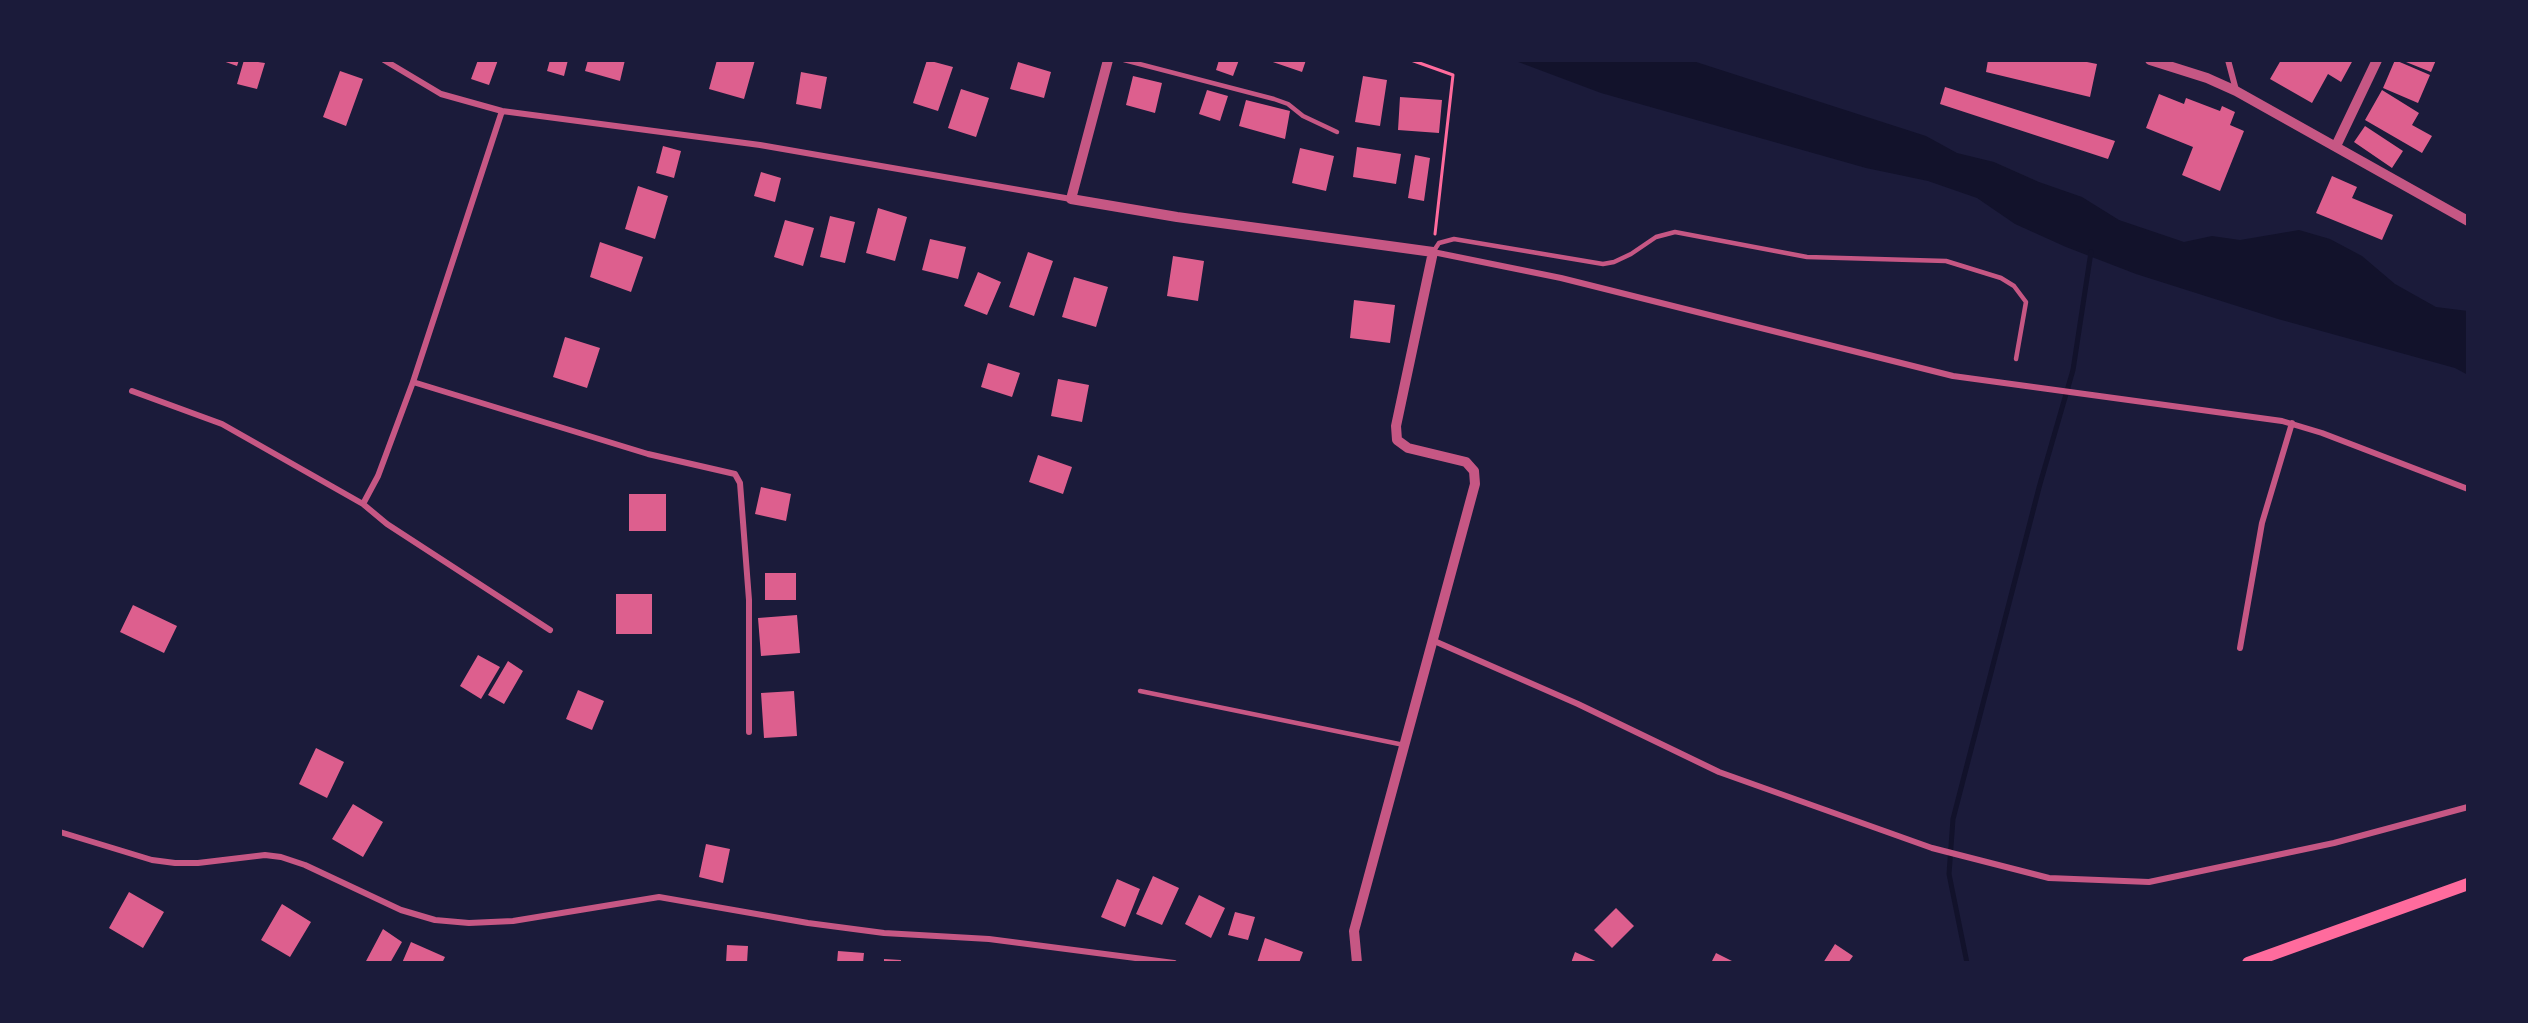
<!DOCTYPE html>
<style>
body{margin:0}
#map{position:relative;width:2528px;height:1023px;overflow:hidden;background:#1b1b3a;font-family:Rubik,sans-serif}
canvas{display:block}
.frame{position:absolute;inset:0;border:62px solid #1b1b3a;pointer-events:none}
</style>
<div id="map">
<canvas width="2528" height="1023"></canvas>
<div class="frame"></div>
</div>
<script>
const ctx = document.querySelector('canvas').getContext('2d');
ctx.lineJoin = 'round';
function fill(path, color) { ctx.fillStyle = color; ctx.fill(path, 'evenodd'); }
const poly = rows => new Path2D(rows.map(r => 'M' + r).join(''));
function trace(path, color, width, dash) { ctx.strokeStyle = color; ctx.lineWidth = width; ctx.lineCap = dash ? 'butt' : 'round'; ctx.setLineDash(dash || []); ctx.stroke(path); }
const water = poly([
 [1513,60,1690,60,1926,136,1957,153,1994,162,2039,182,2082,197,2119,220,2184,242,2212,236,2240,240,2299,230,2330,239,2362,256,2395,284,2436,307,2468,311,2468,375,2455,368,2278,319,2136,274,2066,247,2015,224,1977,198,1928,181,1866,168,1601,93]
]);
const stream = poly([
 [1967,963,1949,874,1953,819,2040,484,2073,370,2091,252]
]);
const building = poly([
 [220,60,239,60,237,66],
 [244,60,265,63,257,89,237,84],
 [478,60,498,60,489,85,471,79],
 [550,60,568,60,564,76,547,71],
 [588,60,625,60,620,81,585,71],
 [717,60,755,60,744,99,709,89],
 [927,60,953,67,938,111,913,103],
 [1219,60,1239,60,1233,76,1216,70],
 [1267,60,1306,60,1302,72],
 [1988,60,2077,60,2097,64,2090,97,1986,72],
 [2281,60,2353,60,2341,82,2328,74,2312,103,2270,79],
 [2395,60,2430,75,2418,103,2383,88],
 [2401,60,2436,60,2431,72],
 [1018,62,1051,72,1044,98,1010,89],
 [340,71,363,79,346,126,323,117],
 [801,72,827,77,821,109,796,104],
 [1133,76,1162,83,1155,113,1126,105],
 [1363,76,1387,80,1380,126,1355,122],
 [1945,87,2115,141,2108,159,1940,104],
 [961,89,989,98,976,137,948,128],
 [1207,90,1228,96,1220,121,1199,114],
 [2382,90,2419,113,2412,125,2432,136,2422,153,2365,120],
 [2159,94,2184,104,2186,98,2220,111,2222,106,2235,112,2230,125,2244,131,2220,191,2182,175,2193,147,2146,128],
 [1400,97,1442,100,1439,133,1398,130],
 [1246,100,1290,111,1285,139,1239,126],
 [2365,126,2403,151,2392,168,2354,142],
 [663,146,681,151,674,178,656,173],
 [1357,147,1401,154,1396,184,1353,177],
 [1300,148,1334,156,1326,191,1292,183],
 [1415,155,1430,158,1424,201,1408,198],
 [761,172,781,178,775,202,754,196],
 [2332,176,2357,187,2352,198,2393,215,2382,240,2316,213],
 [638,186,668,196,655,239,625,229],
 [878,208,907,217,895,261,866,253],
 [830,216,855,222,845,263,820,257],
 [785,220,814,228,803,266,774,257],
 [930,239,966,247,958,279,922,270],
 [600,242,643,257,631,292,590,277],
 [1028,252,1053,261,1034,316,1009,307],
 [1173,256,1204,261,1198,301,1167,296],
 [978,272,1001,282,987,315,964,306],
 [1074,277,1108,287,1096,327,1062,317],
 [1354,300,1395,305,1390,343,1350,338],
 [565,337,600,348,587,388,553,377],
 [988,363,1020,373,1012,397,981,387],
 [1058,379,1089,385,1082,422,1051,416],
 [1038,455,1072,467,1063,494,1029,482],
 [761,487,791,494,786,521,755,514],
 [629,494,666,494,666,531,629,531],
 [765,573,796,573,796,600,765,600],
 [616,594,652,594,652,634,616,634],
 [133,605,177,626,164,653,120,632],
 [797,615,800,653,761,656,758,618],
 [478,655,500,667,481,699,460,686],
 [508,661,523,671,504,704,488,695],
 [578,690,604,701,592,730,566,719],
 [794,691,797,736,764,738,761,693],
 [316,748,344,762,327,798,299,784],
 [353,804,383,822,363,857,332,839],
 [706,844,730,849,723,883,699,877],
 [1153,876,1179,888,1162,925,1136,914],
 [1117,879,1140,889,1125,927,1101,917],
 [129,892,164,912,143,948,109,928],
 [1199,895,1225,908,1211,938,1185,924],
 [282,904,311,922,290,957,261,940],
 [1616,908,1634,926,1612,948,1594,930],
 [1235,912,1255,917,1248,940,1228,935],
 [383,929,402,942,390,963,365,963],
 [1265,938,1303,952,1299,963,1257,963],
 [411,942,445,957,442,963,402,963],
 [1835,944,1853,956,1848,963,1823,963],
 [727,945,748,946,747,963,726,963],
 [838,951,864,953,863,963,837,963],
 [1575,952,1600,963,1571,963],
 [1716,953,1736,963,1711,963],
 [884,959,901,960,901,963,884,963]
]);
const path = poly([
 [1411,60,1453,75,1435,234]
]);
const service = poly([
 [1124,60,1274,99,1288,104,1303,116,1337,132],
 [1433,252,1439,243,1454,239,1603,264,1614,262,1631,254,1656,237,1675,232,1807,257,1946,261,2001,278,2014,286,2026,302,2016,359],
 [1140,691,1404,745]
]);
const minor = poly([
 [384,60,441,94,502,111,760,145,1071,199],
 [2228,60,2236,90],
 [1433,252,1561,278,1953,376,2282,421,2322,433,2468,489],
 [413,382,648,454,735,474,740,483,749,600,749,732],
 [132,391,222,424,363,504,378,476,413,382,502,111],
 [363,504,387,524,550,630],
 [1432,640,1578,704,1719,772,1932,848,2049,878,2149,882,2334,843,2468,807],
 [2240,648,2262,523,2292,423],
 [60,832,152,860,175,863,198,863,265,855,281,857,305,865,401,910,435,920,469,923,513,921,659,897,808,923,884,933,989,939,1174,963]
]);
const tertiary = poly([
 [1108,60,1071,199,1177,217,1433,252,1396,426,1397,440,1408,448,1466,462,1474,471,1475,484,1354,931,1357,963],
 [2150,60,2207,78,2236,91,2468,221],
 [2336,146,2377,60]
]);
const secondary = poly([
 [2248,963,2468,884]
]);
fill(water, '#12122b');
trace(stream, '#12122b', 5);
fill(building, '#dd5f8e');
trace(path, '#ff6b9d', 3);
trace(service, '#c65784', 4.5);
trace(minor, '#c65784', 6);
trace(tertiary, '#c65784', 10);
trace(secondary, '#ff6b9d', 12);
</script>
